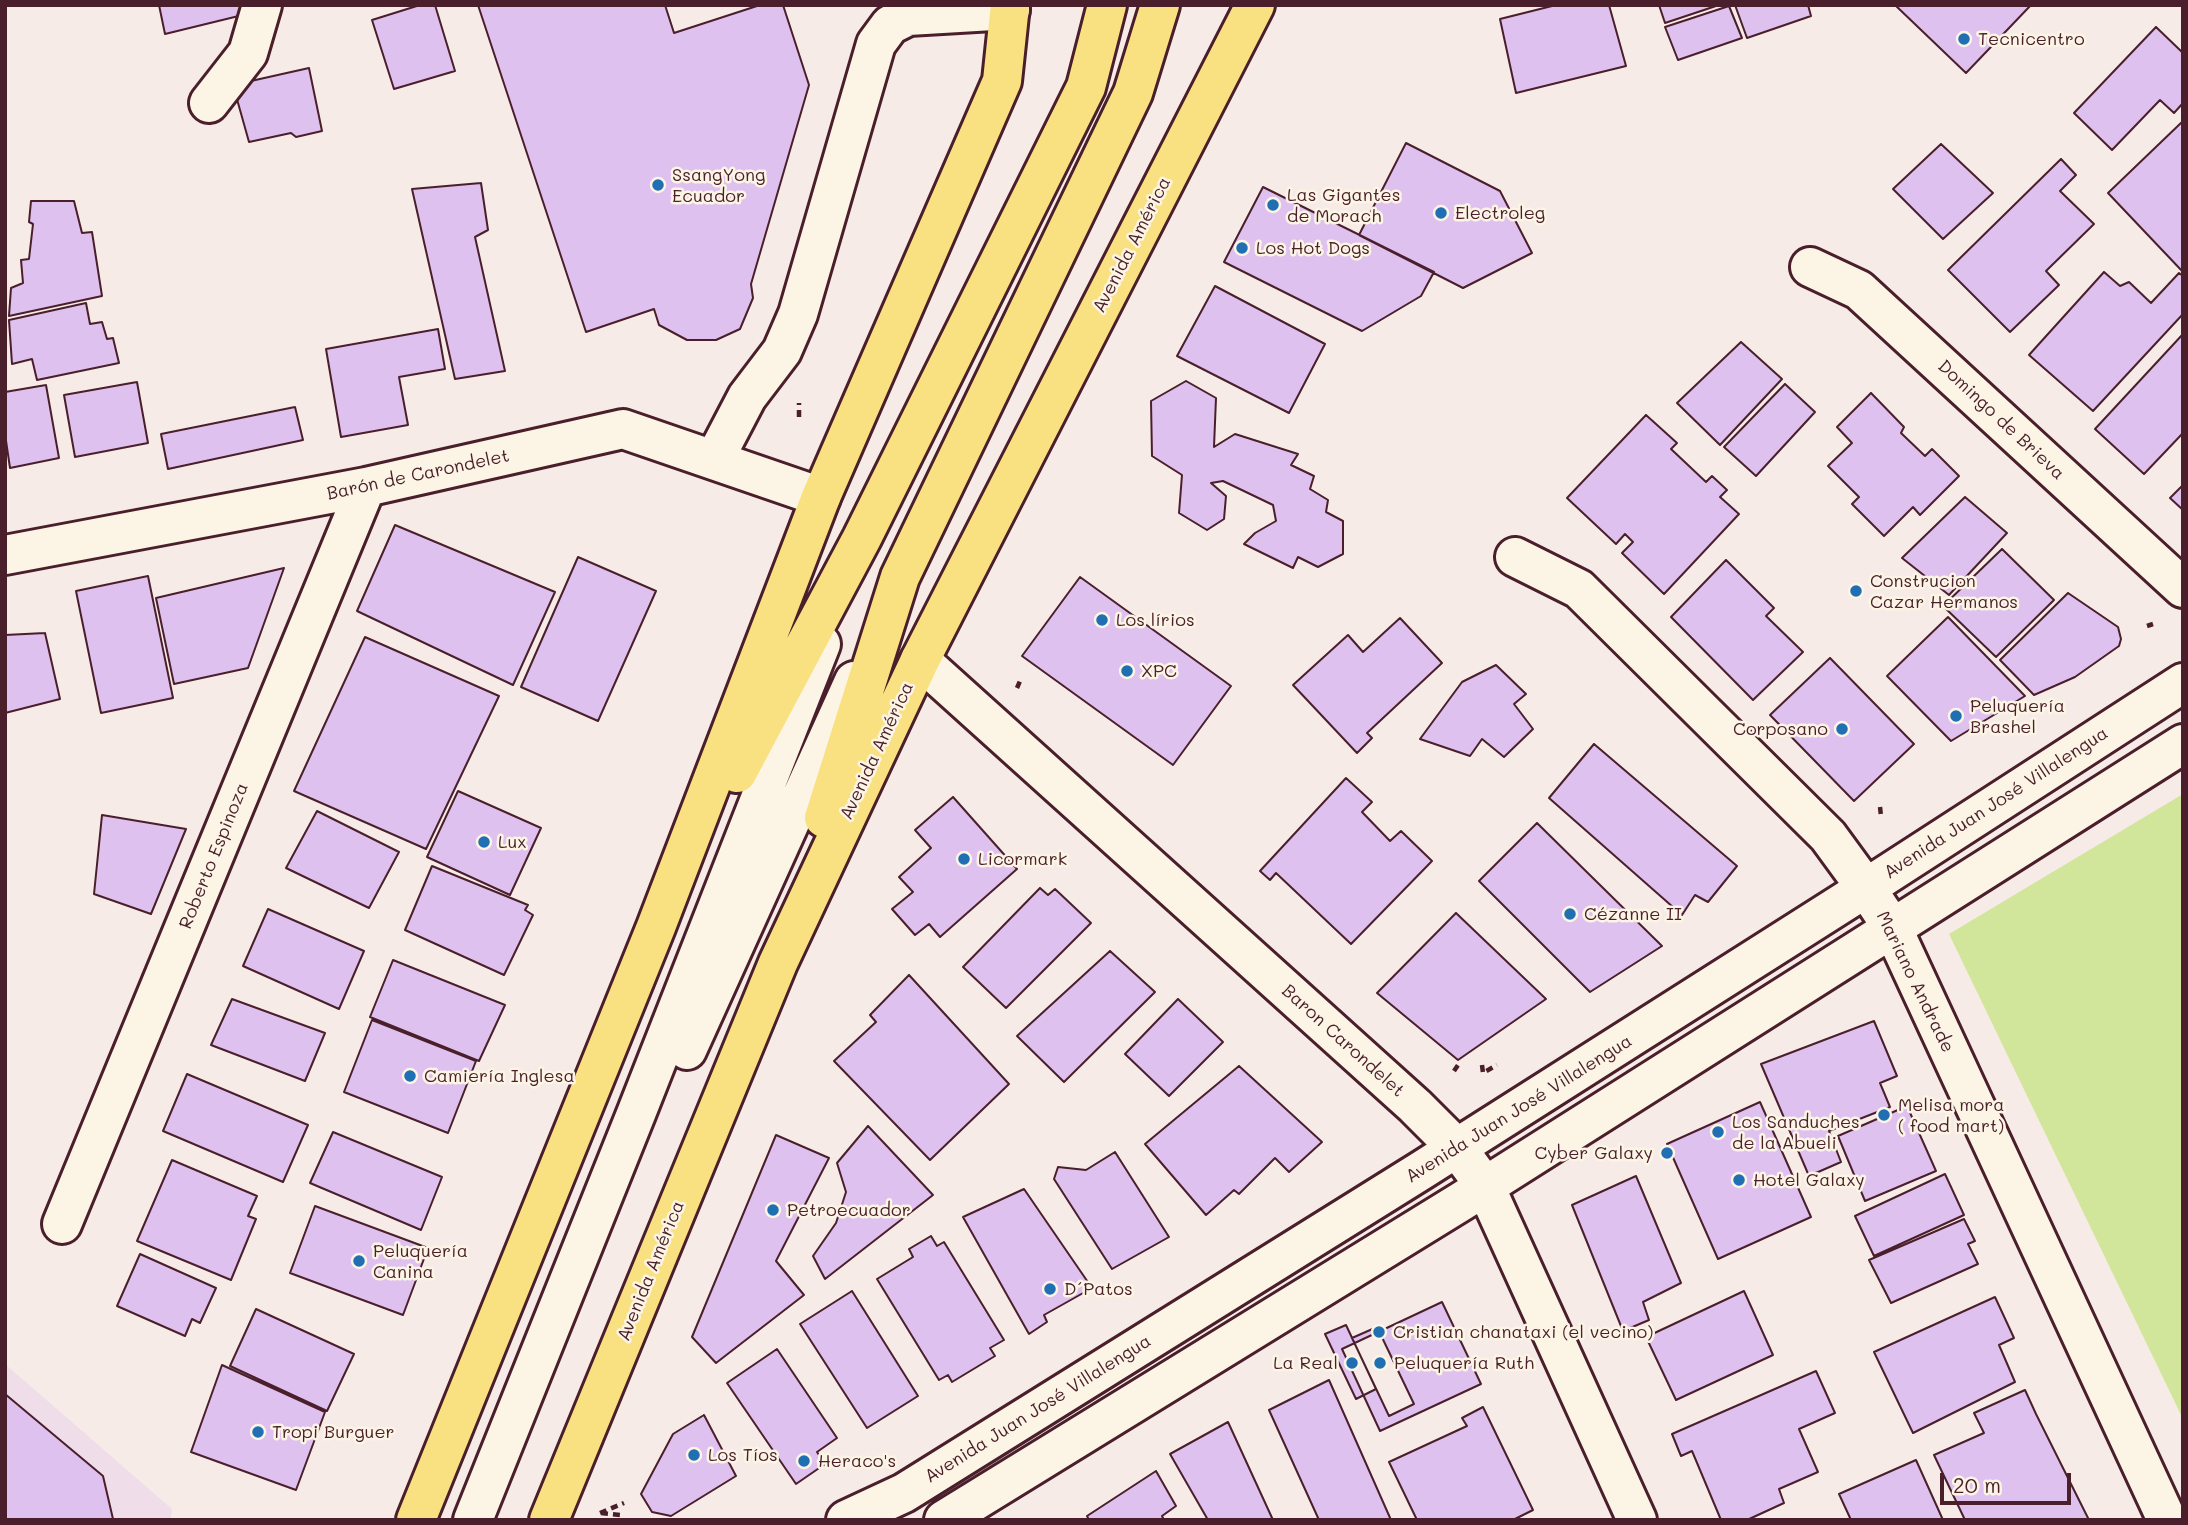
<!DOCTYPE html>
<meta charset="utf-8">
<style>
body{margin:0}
#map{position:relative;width:2188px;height:1525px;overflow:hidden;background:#f6ebe7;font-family:Mali,sans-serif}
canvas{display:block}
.frame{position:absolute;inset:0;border:7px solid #4a1f2b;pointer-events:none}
.scale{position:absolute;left:1940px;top:1473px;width:131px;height:32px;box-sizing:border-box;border:4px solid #4a1f2b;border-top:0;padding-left:9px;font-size:21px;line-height:24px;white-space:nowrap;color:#4a1f2b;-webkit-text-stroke:5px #fcf5e5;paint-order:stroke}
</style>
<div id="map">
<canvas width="2188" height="1525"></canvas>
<div class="frame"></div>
<div class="scale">20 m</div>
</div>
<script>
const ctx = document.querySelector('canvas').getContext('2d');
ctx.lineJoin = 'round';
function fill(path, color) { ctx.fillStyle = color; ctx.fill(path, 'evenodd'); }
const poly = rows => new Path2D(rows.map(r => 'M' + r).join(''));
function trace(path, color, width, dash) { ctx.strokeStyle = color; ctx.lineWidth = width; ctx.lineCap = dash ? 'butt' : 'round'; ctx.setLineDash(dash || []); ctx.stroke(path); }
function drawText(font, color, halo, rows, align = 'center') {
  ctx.font = font + ' Mali,sans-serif'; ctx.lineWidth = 5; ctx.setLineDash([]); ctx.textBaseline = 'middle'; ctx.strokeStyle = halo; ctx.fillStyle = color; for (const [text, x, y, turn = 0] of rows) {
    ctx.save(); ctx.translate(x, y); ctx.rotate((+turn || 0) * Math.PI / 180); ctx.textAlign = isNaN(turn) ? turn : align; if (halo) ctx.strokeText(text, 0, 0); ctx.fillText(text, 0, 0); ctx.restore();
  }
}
const built = poly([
 [5,1364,172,1509,171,1520,5,1520]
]);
const green = poly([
 [2183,794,2183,1419,1949,934]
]);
const building = poly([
 [159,5,254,5,255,12,165,34,159,5],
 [420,5,435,5,455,71,394,89,372,20,420,5],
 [478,5,665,5,674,33,760,5,783,5,809,85,751,284,753,298,740,329,716,340,687,340,659,325,654,309,586,332,478,5],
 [1556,5,1609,5,1626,66,1516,93,1500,19,1556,5],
 [1659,5,1719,5,1665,23,1659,5],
 [1735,5,1808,5,1811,16,1747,38,1735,5],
 [1895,5,2031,5,1966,73,1895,5],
 [1729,6,1742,38,1678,60,1665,27,1729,6],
 [2156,27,2183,53,2183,103,2174,113,2160,100,2112,150,2074,113,2156,27],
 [309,68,322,131,296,137,291,133,249,142,233,85,309,68],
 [2183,121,2183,272,2108,193,2183,121],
 [1406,143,1500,191,1532,253,1463,288,1359,235,1406,143],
 [1941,144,1993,193,1943,239,1893,189,1941,144],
 [2061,159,2076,175,2060,191,2094,224,2046,271,2059,285,2010,332,1948,270,2061,159],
 [481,183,488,230,475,237,505,371,455,379,412,189,481,183],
 [1263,187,1434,272,1421,296,1362,331,1224,262,1263,187],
 [31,201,74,201,82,233,92,232,102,296,9,316,11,288,23,283,21,260,29,259,33,224,29,222,31,201],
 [2104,272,2120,286,2129,282,2151,303,2179,273,2183,276,2183,314,2093,411,2029,355,2104,272],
 [1215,286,1325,344,1289,413,1177,356,1215,286],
 [86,303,90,324,102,322,107,339,113,338,119,363,37,380,32,359,12,364,9,320,86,303],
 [438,329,445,369,399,377,408,425,341,437,326,349,438,329],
 [2183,334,2183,433,2144,474,2095,429,2183,334],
 [1741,342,1782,379,1720,445,1677,403,1741,342],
 [1186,381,1216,398,1214,447,1235,434,1298,454,1291,465,1314,476,1310,489,1328,500,1326,512,1343,521,1343,554,1318,567,1298,557,1293,568,1244,544,1255,533,1276,521,1273,505,1223,481,1211,483,1226,496,1224,519,1207,530,1179,513,1182,475,1152,456,1151,401,1186,381],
 [137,382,148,443,75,457,64,395,137,382],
 [1785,384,1815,412,1756,476,1724,447,1785,384],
 [46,385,59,458,10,468,5,434,5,392,46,385],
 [1871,393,1904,427,1901,433,1925,456,1932,449,1959,476,1920,515,1913,507,1884,536,1852,504,1859,497,1828,466,1852,443,1837,427,1871,393],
 [295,407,303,440,168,469,161,434,295,407],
 [1646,415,1677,443,1671,449,1706,482,1712,476,1727,490,1720,497,1739,514,1664,594,1622,553,1633,542,1625,534,1616,544,1567,498,1646,415],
 [2183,485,2183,510,2170,498,2183,485],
 [1965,497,2007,533,1949,595,1902,558,1965,497],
 [395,525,555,592,513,685,357,611,395,525],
 [2002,549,2054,600,1996,657,1943,606,2002,549],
 [578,557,656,591,598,721,521,687,578,557],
 [1726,560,1774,608,1766,616,1803,652,1753,700,1671,617,1726,560],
 [284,568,248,668,174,684,156,598,284,568],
 [148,576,173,698,101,713,76,591,148,576],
 [1080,577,1231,686,1173,765,1022,656,1080,577],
 [2068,593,2118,627,2121,639,2119,646,2075,677,2034,695,2000,660,2068,593],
 [1948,617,2025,696,1951,741,1887,676,1948,617],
 [1400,618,1442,663,1367,733,1372,738,1357,753,1293,685,1348,635,1363,652,1400,618],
 [45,633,60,699,5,713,5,635,45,633],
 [365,637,499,696,426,849,294,791,365,637],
 [1830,658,1914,744,1854,801,1770,715,1830,658],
 [1496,665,1526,694,1514,704,1533,729,1504,757,1482,739,1470,756,1420,739,1462,682,1496,665],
 [1594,744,1737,866,1708,902,1695,895,1682,915,1549,798,1594,744],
 [1346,778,1372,802,1362,812,1390,841,1401,831,1432,861,1351,944,1276,873,1270,880,1260,871,1346,778],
 [458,791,541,828,510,895,427,857,458,791],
 [953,797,1017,869,940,937,929,924,915,935,892,909,913,892,899,877,931,848,915,830,953,797],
 [317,811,399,852,369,908,286,868,317,811],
 [102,815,186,829,151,914,94,894,102,815],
 [1537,823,1662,946,1590,992,1479,881,1537,823],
 [432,866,528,905,525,910,533,915,504,975,405,930,432,866],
 [1040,888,1048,895,1055,889,1091,923,1006,1008,963,967,1040,888],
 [268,909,364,951,339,1009,243,966,268,909],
 [1456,913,1546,999,1458,1060,1377,993,1456,913],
 [1110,951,1155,992,1064,1082,1017,1036,1110,951],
 [393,960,505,1005,479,1061,370,1017,393,960],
 [909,975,1009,1084,930,1160,834,1061,876,1022,870,1015,909,975],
 [232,999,325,1033,305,1081,211,1045,232,999],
 [1178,999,1223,1042,1169,1096,1125,1054,1178,999],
 [372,1020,476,1061,448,1133,344,1092,372,1020],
 [1874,1021,1897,1076,1880,1083,1890,1107,1829,1131,1841,1162,1809,1176,1761,1064,1874,1021],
 [1239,1066,1322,1142,1289,1172,1275,1158,1239,1194,1234,1190,1206,1215,1145,1144,1239,1066],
 [187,1074,308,1125,283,1182,163,1131,187,1074],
 [1760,1102,1811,1217,1718,1259,1667,1144,1760,1102],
 [1907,1106,1936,1171,1865,1201,1838,1136,1907,1106],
 [868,1126,933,1195,825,1279,813,1256,836,1223,846,1192,837,1163,868,1126],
 [333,1132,442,1177,421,1230,310,1183,333,1132],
 [776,1135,829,1158,776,1261,804,1295,716,1363,692,1337,776,1135],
 [1115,1152,1169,1237,1112,1269,1054,1179,1058,1167,1086,1170,1115,1152],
 [172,1160,257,1196,248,1216,256,1219,231,1280,137,1241,172,1160],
 [1945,1174,1964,1215,1874,1256,1855,1216,1945,1174],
 [1636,1176,1681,1283,1643,1302,1649,1320,1623,1331,1572,1205,1636,1176],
 [1024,1189,1092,1288,1044,1315,1047,1322,1029,1334,963,1217,1024,1189],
 [315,1206,428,1248,403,1315,290,1273,315,1206],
 [1964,1219,1975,1241,1968,1244,1978,1264,1891,1303,1869,1260,1964,1219],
 [931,1236,937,1246,944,1242,1004,1340,990,1348,995,1356,952,1382,948,1375,939,1380,877,1279,913,1257,909,1249,931,1236],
 [140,1254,216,1288,200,1323,192,1319,185,1336,117,1306,140,1254],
 [852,1291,918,1396,867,1428,800,1324,852,1291],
 [1744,1291,1773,1355,1676,1400,1646,1337,1744,1291],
 [1995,1297,2014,1338,1999,1345,2015,1382,1913,1433,1874,1352,1995,1297],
 [1442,1302,1481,1384,1380,1431,1342,1349,1442,1302],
 [256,1309,354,1354,327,1411,230,1366,256,1309],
 [1346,1325,1376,1389,1356,1399,1325,1334,1346,1325],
 [1377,1327,1414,1404,1389,1416,1352,1338,1377,1327],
 [777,1349,837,1438,817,1452,825,1464,796,1484,727,1383,777,1349],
 [222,1365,325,1412,296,1490,191,1452,222,1365],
 [1816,1371,1835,1413,1799,1429,1818,1472,1779,1489,1784,1503,1747,1520,1721,1520,1692,1451,1681,1456,1672,1434,1816,1371],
 [1329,1380,1391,1520,1319,1520,1269,1410,1329,1380],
 [2025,1390,2036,1414,2089,1520,1965,1520,1934,1455,1984,1433,1974,1413,2025,1390],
 [5,1394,103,1476,113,1519,5,1520,5,1394],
 [1483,1407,1533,1510,1513,1520,1417,1520,1389,1462,1467,1426,1462,1418,1483,1407],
 [704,1415,736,1476,671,1516,652,1512,641,1494,673,1434,704,1415],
 [1228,1422,1273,1520,1208,1520,1170,1454,1228,1422],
 [1916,1460,1943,1520,1851,1520,1839,1494,1916,1460],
 [1156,1471,1176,1506,1162,1516,1164,1520,1089,1520,1087,1516,1156,1471]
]);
const path = poly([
 [799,417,799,403],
 [2147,626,2153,624],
 [1017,688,1020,681],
 [1880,807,1881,816],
 [1482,1065,1483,1073,1497,1065],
 [1454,1071,1458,1065],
 [600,1513,624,1503],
 [601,1513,620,1515]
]);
const minor = poly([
 [209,103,248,53,262,5],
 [1810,267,1859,290,2183,588],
 [714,460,747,397,782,351,798,314,876,44,890,25,908,16,1010,10],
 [5,555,366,487,623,429,821,497],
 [1515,557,1579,589,1828,836,1866,888,1892,927,2167,1520],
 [920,660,1415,1106,1457,1148,1485,1186,1637,1520],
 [687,1050,854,681],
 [62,1224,366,487],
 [473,1520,636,1114,821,644],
 [846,1520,904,1493,1422,1170,1866,888,2183,683],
 [944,1520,1462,1201,2183,744]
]);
const major = poly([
 [737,773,862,538,1086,87,1107,5],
 [824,818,900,577,1133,93,1160,5],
 [416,1520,656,927,821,497,1002,81,1010,5],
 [549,1520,778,963,920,660,1255,5]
]);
const markers = [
 [1964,39,7,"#1f6fb2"],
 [658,185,7,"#1f6fb2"],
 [1273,205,7,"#1f6fb2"],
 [1441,213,7,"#1f6fb2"],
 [1242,248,7,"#1f6fb2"],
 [1856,591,7,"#1f6fb2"],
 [1102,620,7,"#1f6fb2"],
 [1127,671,7,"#1f6fb2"],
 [1956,716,7,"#1f6fb2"],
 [1842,729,7,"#1f6fb2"],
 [484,842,7,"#1f6fb2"],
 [964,859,7,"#1f6fb2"],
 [1570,914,7,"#1f6fb2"],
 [410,1076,7,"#1f6fb2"],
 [1884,1115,7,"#1f6fb2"],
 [1718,1132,7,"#1f6fb2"],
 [1667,1153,7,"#1f6fb2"],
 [1739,1180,7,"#1f6fb2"],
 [773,1210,7,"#1f6fb2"],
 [359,1261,7,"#1f6fb2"],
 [1050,1289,7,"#1f6fb2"],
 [1379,1332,7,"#1f6fb2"],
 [1352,1363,7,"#1f6fb2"],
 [1380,1363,7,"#1f6fb2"],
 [258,1432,7,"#1f6fb2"],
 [694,1455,7,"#1f6fb2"],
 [804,1461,7,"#1f6fb2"]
];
const poiNames = [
 ["Tecnicentro",1978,39],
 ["SsangYong",672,175],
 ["Ecuador",672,196],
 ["Las Gigantes",1287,195],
 ["de Morach",1287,216],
 ["Electroleg",1455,213],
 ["Los Hot Dogs",1256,248],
 ["Construcion",1870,581],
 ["Cazar Hermanos",1870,602],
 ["Los lírios",1116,620],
 ["XPC",1141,671],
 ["Peluquería",1970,706],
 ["Brashel",1970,727],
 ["Corposano",1828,729,"right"],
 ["Lux",498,842],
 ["Licormark",978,859],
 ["Cézanne II",1584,914],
 ["Camiería Inglesa",424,1076],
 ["Melisa mora",1898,1105],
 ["( food mart)",1898,1126],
 ["Los Sanduches",1732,1122],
 ["de la Abueli",1732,1143],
 ["Cyber Galaxy",1653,1153,"right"],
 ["Hotel Galaxy",1753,1180],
 ["Petroecuador",787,1210],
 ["Peluquería",373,1251],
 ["Canina",373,1272],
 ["D´Patos",1064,1289],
 ["Cristian chanataxi (el vecino)",1393,1332],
 ["La Real",1338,1363,"right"],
 ["Peluquería Ruth",1394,1363],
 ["Tropi Burguer",272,1432],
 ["Los Tíos",708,1455],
 ["Heraco's",818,1461]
];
const streetNames = [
 ["Avenida América",1132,245,-63],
 ["Domingo de Brieva",2001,420,43],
 ["Barón de Carondelet",418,475,-12],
 ["Avenida América",877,751,-65],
 ["Avenida Juan José Villalengua",1996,803,-33],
 ["Roberto Espinoza",214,856,-68],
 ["Mariano Andrade",1915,982,64],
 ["Baron Carondelet",1343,1041,42],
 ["Avenida Juan José Villalengua",1519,1109,-32],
 ["Avenida América",651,1271,-68],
 ["Avenida Juan José Villalengua",1038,1409,-32]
];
fill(built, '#efdee9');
fill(green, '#d1e69a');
fill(building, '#dec1ef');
trace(building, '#4a1f2b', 2);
trace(minor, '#4a1f2b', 44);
trace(major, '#4a1f2b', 44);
trace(path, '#4a1f2b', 4.5, [7, 5]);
trace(minor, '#fcf5e5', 38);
trace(major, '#f9e181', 38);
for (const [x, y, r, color] of markers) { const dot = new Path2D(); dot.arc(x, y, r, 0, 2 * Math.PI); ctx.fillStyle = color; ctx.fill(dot); trace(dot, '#fcf5e5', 2.5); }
drawText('18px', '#4a1f2b', '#fcf5e5', poiNames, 'left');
drawText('18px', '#4a1f2b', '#fcf5e5', streetNames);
</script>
